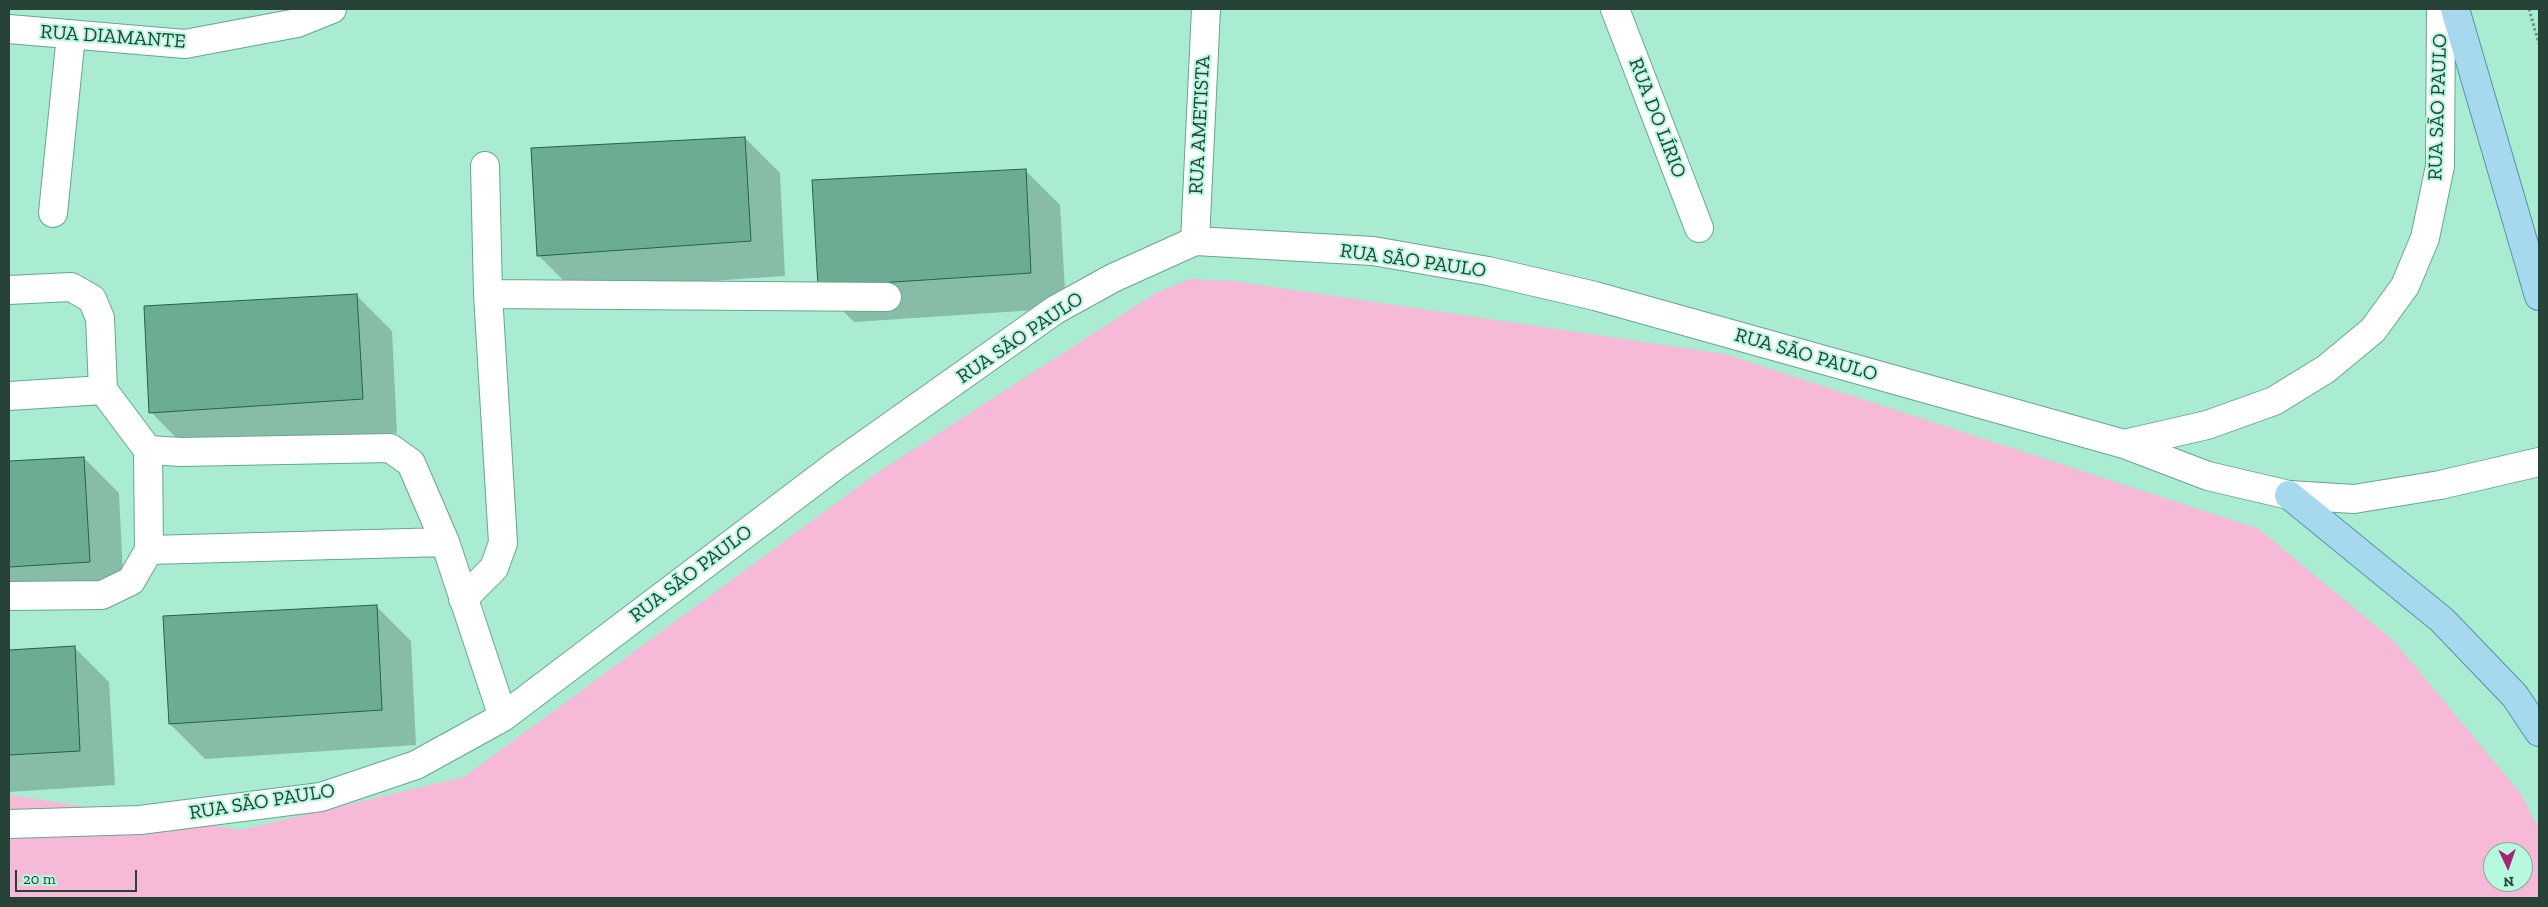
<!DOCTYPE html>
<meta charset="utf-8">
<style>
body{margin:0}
#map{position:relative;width:2548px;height:907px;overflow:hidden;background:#a9ecd1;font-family:"Zilla Slab",serif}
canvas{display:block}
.frame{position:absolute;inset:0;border:10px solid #274237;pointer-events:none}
.north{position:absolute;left:2483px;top:842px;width:50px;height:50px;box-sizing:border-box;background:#b6f9de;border:1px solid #7db09b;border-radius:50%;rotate:177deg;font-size:14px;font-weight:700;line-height:20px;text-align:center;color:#274237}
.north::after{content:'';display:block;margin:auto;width:18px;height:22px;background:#a52474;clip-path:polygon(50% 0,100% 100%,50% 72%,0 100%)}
.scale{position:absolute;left:15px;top:870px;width:122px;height:22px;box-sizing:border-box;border:2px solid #274237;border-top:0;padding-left:6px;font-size:15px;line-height:18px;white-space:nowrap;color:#274237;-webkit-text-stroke:4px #b6f9de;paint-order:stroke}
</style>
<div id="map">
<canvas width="2548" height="907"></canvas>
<div class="frame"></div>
<div class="north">N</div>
<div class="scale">20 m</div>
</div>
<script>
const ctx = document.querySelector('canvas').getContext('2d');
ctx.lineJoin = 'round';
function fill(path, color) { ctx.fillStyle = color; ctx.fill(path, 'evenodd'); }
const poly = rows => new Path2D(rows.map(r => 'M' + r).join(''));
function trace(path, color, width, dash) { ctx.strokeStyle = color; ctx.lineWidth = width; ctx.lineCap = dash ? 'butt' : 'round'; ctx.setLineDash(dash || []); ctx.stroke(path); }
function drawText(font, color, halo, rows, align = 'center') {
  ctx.font = font + ' "Zilla Slab",serif'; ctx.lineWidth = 4; ctx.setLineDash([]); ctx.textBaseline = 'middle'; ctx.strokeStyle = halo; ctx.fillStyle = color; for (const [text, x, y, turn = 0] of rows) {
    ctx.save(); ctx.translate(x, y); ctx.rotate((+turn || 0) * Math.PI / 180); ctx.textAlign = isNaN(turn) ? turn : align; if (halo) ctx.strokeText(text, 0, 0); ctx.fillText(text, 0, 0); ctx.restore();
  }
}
const green = poly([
 [1189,279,1233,281,1725,354,2259,529,2394,641,2521,794,2539,829,2539,898,9,898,9,795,241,830,464,777,877,473,1156,293],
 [2493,852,2523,852,2523,882,2493,882]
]);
const shadow = poly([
 [745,138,780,173,785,276,573,290,538,255],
 [1025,170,1060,205,1066,308,854,322,819,287],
 [357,296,392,331,397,433,185,447,151,412],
 [84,458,119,493,124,596,9,604,9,462],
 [376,606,411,641,416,745,205,759,170,724],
 [74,647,109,682,115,785,9,792,9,651]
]);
const building = poly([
 [745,137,751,241,537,256,531,148,745,137],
 [1026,169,1031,273,818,287,812,180,1026,169],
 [357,294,363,399,149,413,144,306,357,294],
 [84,457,90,562,9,567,9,461,84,457],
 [377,605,382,710,169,724,163,616,377,605],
 [75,646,80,751,9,755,9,650,75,646]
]);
const path = poly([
 [2529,9,2539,44]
]);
const minor = poly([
 [1615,9,1699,228],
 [9,29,185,44,297,23,332,9],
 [485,166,488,294],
 [53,213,71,35],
 [1195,241,1206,9],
 [9,290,71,287,92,299,100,318,103,390,9,396],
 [103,390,148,450],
 [2124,444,2207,425,2274,401,2326,369,2373,330,2405,286,2425,238,2440,166,2441,9],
 [149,550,148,450,181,452,390,448,411,463,445,542],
 [9,596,102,595,131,581,149,550,445,542,503,717],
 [463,599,494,568,503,543,488,294,887,297],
 [9,824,140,820,321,797,416,765,503,717,836,465,1055,310,1113,278,1195,241,1373,251,1488,271,1595,296,2124,444,2208,476,2289,495,2354,499,2440,485,2539,462]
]);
const major = poly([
 [2455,9,2539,296],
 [2289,495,2442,620,2515,696,2539,732]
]);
const streetNames = [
 ["RUA DIAMANTE",113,37,4],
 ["RUA SÃO PAULO",2438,107,-88],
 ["RUA DO LÍRIO",1657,118,69],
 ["RUA AMETISTA",1200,125,-87],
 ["RUA SÃO PAULO",1413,261,8],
 ["RUA SÃO PAULO",1020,338,-34],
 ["RUA SÃO PAULO",1806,355,16],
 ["RUA SÃO PAULO",691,574,-37],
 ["RUA SÃO PAULO",262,802,-9]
];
fill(green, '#f6b9d7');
fill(shadow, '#0003');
fill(building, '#6bac93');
trace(building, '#20634d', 1);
trace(minor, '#66a78e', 30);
trace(major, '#5494a7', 30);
trace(path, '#689784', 3, [2.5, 2.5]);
trace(minor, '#fff', 28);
trace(major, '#a7d9ee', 28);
drawText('20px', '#274237', '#b6f9de', streetNames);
</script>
